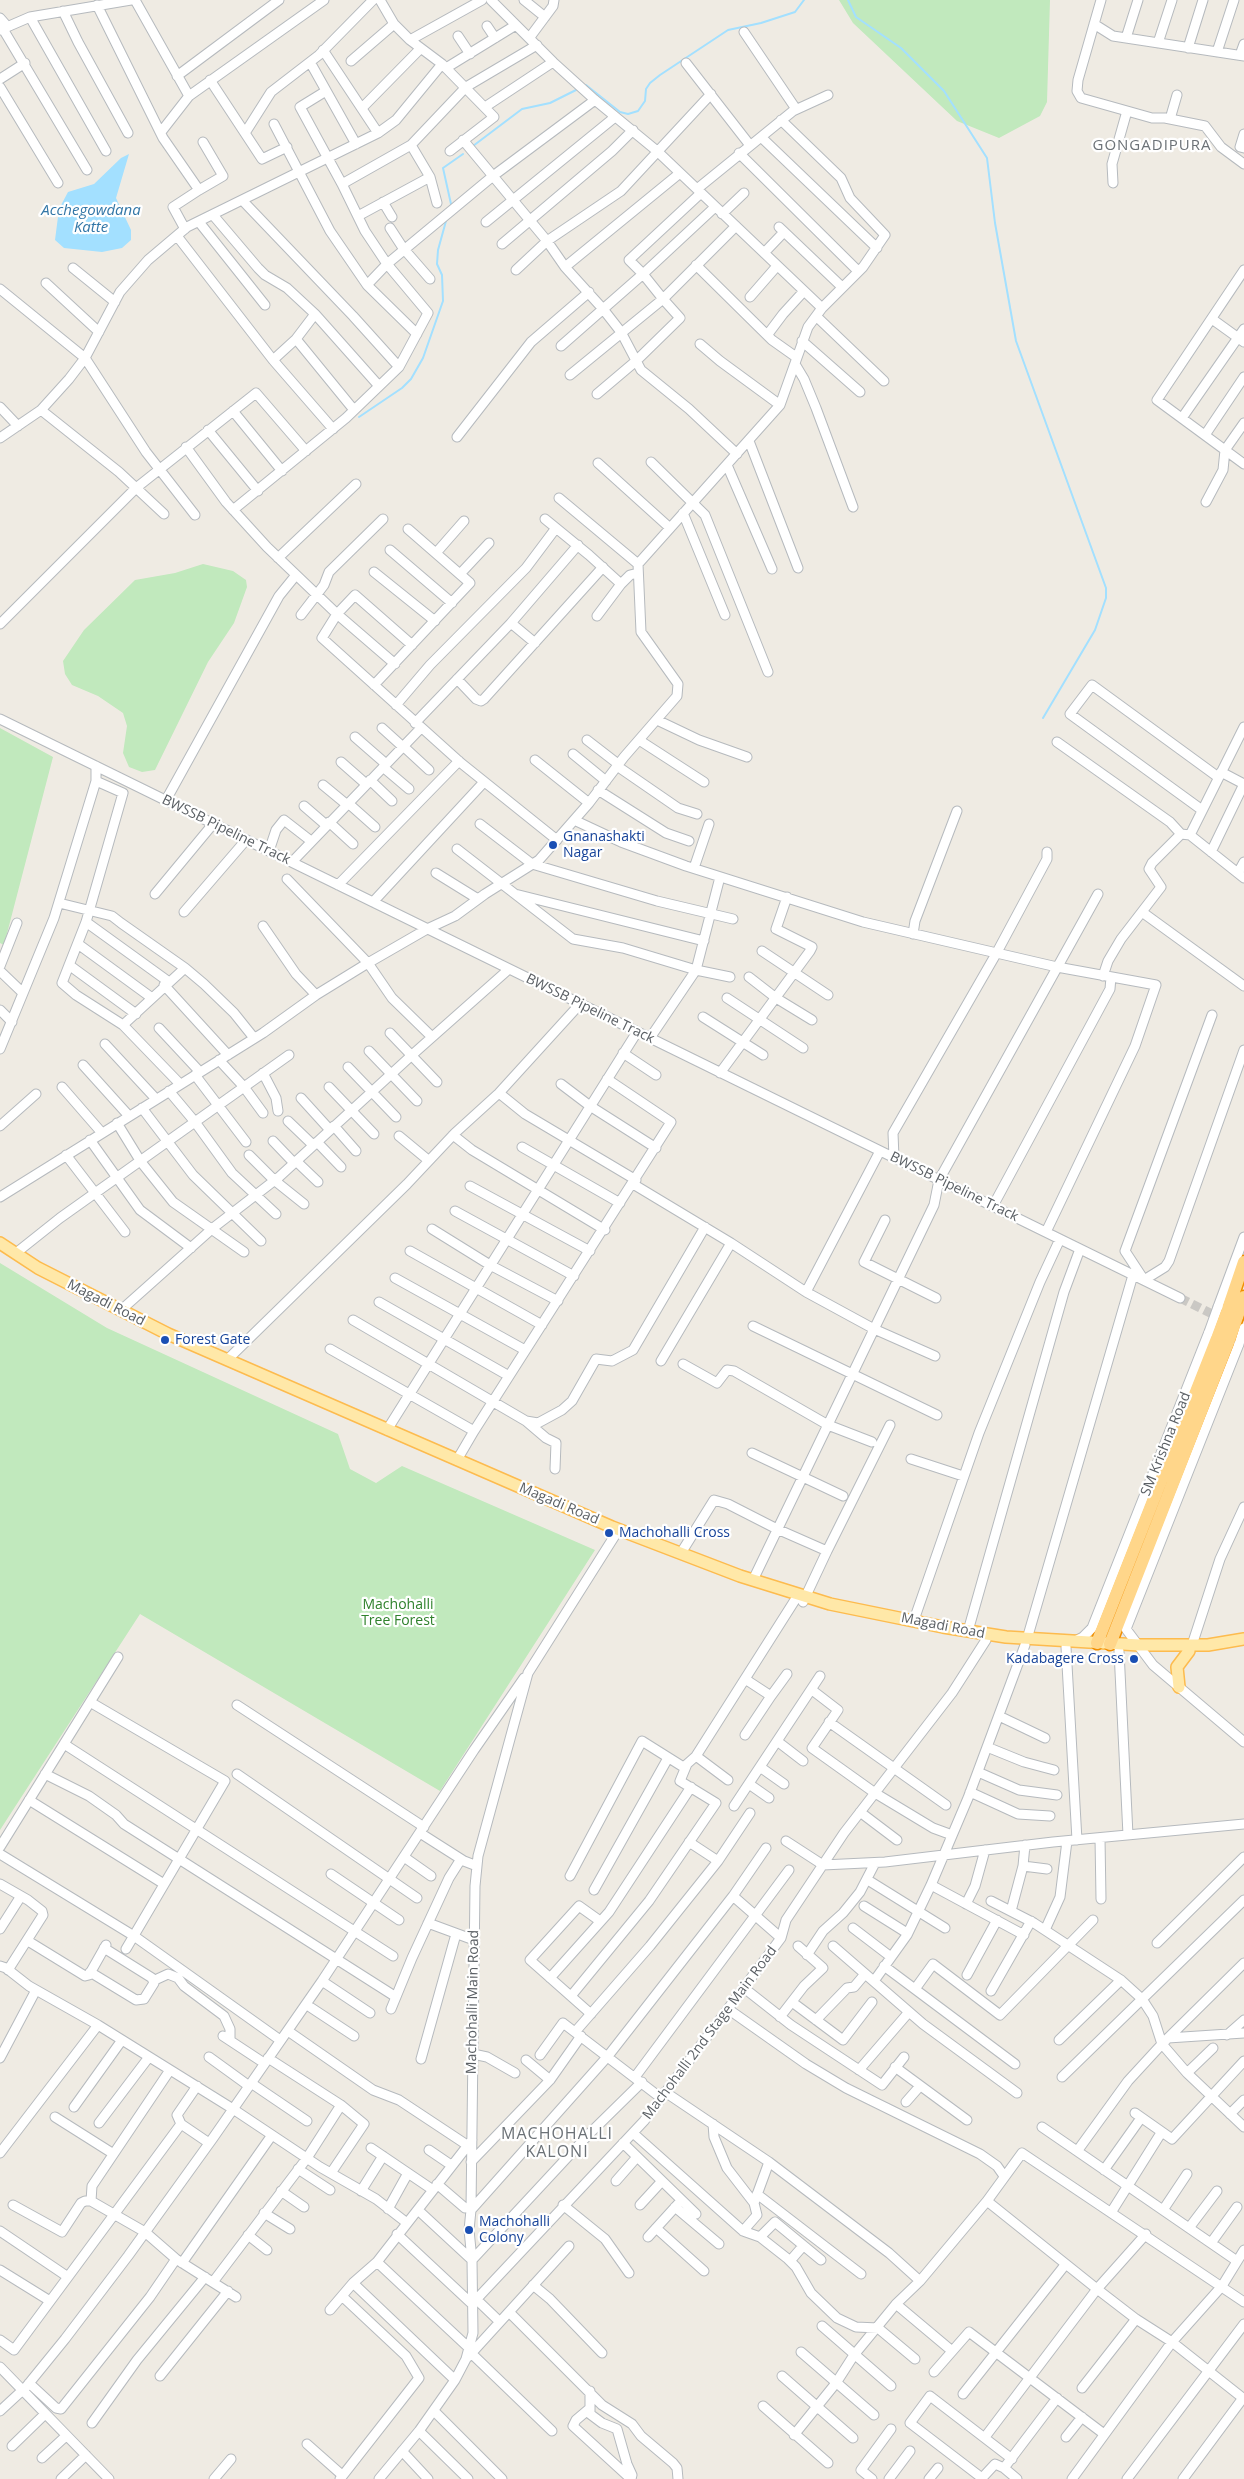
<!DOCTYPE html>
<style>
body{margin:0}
canvas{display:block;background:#efebe3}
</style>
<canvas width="1244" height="2479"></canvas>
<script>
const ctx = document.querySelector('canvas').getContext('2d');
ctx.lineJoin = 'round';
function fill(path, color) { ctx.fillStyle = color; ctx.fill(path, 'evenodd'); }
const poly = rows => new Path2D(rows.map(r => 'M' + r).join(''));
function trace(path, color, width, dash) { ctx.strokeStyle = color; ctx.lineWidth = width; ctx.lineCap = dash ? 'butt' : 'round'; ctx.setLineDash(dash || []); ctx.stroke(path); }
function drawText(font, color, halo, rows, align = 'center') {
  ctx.font = font + ' "Open Sans",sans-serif'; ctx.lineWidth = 4.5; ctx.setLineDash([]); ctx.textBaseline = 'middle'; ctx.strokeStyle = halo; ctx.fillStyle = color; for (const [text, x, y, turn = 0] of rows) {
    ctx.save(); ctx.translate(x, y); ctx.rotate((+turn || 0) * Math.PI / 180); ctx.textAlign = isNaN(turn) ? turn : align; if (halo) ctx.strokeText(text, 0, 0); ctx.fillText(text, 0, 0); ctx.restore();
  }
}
const green = poly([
 [839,0,1050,0,1047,102,1040,116,999,138,957,121,853,23],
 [203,564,233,571,246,580,247,587,234,623,208,662,155,770,142,772,129,767,123,753,127,726,123,713,98,696,72,685,65,674,63,661,84,630,135,580,175,573],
 [0,728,53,757,4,945,0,943],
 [0,1263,107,1328,338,1434,350,1469,376,1483,402,1466,595,1550,440,1791,140,1614,0,1830]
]);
const water = poly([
 [129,154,116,198,131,230,131,240,122,248,102,252,64,248,55,240,59,209,68,192,94,184,121,158]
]);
const stream = poly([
 [848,0,856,17,901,48,944,91,987,158,995,223,1016,341,1106,588,1106,598,1095,630,1043,718],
 [586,85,620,112,628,114,638,111,645,101,646,89,650,83,660,75,728,30,761,23,795,12,804,0],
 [473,146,522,109,550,103,576,90],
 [451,204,443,168,463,154],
 [359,417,402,388,411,379,423,358,443,301,442,275,437,264,438,250,446,221]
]);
const minorTunnel = poly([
 [1180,1298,1220,1318]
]);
const minor = poly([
 [135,0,189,96],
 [380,0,394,24,410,40,442,64,494,117,450,151],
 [491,0,553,62,595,100,657,151,822,308],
 [524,0,545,17],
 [1101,0,1078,80,1077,91,1081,98,1152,118,1165,118,1205,126,1221,147,1244,164],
 [97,5,163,138,199,190,173,207,185,229],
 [63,11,78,42,128,133],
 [30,17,106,151],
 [0,18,7,26],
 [1094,24,1113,36,1244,56],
 [487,26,495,38],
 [3,29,87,170],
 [0,30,30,17,131,0],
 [744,32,796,109],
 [458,36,470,54],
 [530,37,553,6,554,0],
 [1126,38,1138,0],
 [410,40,482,0],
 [1158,43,1172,0],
 [1188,48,1203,0],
 [323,50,378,133],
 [1217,52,1234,0],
 [1240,55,1244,44],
 [351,61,394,24],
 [310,62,356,144],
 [686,63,749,144],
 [446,68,516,25],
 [177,76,279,0],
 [0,79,25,63],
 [210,80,262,159,287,147],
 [0,87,58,183],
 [326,91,300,107,342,184,365,231,387,264,367,285],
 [363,107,420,49],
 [485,107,553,62],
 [1170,119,1177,95],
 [274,124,330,231,367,285,417,334],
 [161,132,189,96,324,0],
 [245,133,271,92,319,55,373,0],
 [1244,134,1240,147,1244,148],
 [761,137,877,248],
 [463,140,547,241,565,267,603,309,621,332,641,370,689,409,737,454],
 [739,153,858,271],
 [430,177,437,203],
 [1113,183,1112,164,1127,111],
 [342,184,411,145,466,87,537,45],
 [697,189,793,111,828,95],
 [199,190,223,176,203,142],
 [242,200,353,316,399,367],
 [383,202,392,217],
 [715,207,643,274,663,299,736,226],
 [722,214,744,193],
 [213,215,258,268,265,275,287,288,315,314,379,386],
 [358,216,430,177,411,145],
 [199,222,265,305],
 [486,222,615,117],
 [779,227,842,287],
 [390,228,403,248,430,279],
 [177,236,273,360,333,429],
 [502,244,612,151,633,130],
 [764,253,784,232],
 [696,265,772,340,796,357],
 [565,267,680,173],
 [73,268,115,302],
 [516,270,547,241,621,191,711,94],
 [1244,270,1157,400,1244,464],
 [46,283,99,332],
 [0,289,85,358,146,452,195,515],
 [750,297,777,266],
 [816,316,884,381],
 [1212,319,1244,342],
 [768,334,783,314,804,291],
 [296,339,315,314],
 [802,341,860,392],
 [700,344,720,361,780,405],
 [561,346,643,274,629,260,701,193],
 [273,360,296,339,354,410],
 [795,364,804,379,816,408,853,507],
 [570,375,663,299,680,318,636,361,597,394],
 [0,407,18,426],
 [41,410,119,472,164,514],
 [233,411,282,471],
 [1182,418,1244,329],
 [208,430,258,491],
 [1205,435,1244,377],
 [457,437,531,342,589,292],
 [0,438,41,410,69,379,85,358,120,292,148,260,187,227,378,133,396,120,442,64],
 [749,441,798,568],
 [186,447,226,502,267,547,337,614,395,664],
 [651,462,705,515,768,672],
 [598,463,670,528],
 [727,465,772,569],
 [559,498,638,564],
 [1206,502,1223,470,1225,450,1244,423],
 [233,510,346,418,399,367,428,313,387,264,493,176,595,100],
 [683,513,725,615],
 [545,519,589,555,621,584],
 [390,550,452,603],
 [436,553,464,521],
 [278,558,356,484],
 [374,572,435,621],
 [460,574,489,543],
 [301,615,324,585,329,572,383,519],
 [597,616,621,584,630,575,638,573],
 [511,623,535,643],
 [0,624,136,488,256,393,306,451],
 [412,645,355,595,337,614,322,638,461,763,557,840],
 [457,679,476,699,481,701,484,699,603,567],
 [374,685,470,583,408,529],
 [396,705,430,665,526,568,556,528],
 [0,719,1180,1298],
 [657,720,699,740,747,757],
 [415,723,511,623,578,545],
 [382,728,403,747],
 [355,737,386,764],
 [587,740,618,764],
 [639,740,704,782],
 [1057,742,1170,822,1181,834],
 [403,746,429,770],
 [573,754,606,781],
 [535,760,589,803],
 [341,762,366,784],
 [617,766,678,808,697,814],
 [383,767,409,789],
 [1221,772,1244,784],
 [370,780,392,801],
 [96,781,123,793,86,922,62,983,76,995,123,1025,180,1084],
 [323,785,346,804],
 [598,790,666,833,689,841],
 [166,800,279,596,296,575],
 [348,803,375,827],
 [304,806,326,825],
 [1202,810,1070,714,1092,685,1218,777],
 [574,820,621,842,686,866,863,922,1057,967,1156,985,1135,1046,1046,1232],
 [329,822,353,844],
 [480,824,532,864,657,901,733,919],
 [1190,835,1244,727],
 [457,849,573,939,623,948,696,970,730,977],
 [269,851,276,830,284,820,311,841],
 [1211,852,1244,784],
 [292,862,421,728],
 [694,868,709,824],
 [436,873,478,899],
 [1238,873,1244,862],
 [287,879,368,963,392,998,432,1037],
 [338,885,459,761],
 [155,894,213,824],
 [515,894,704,941],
 [373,902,484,782],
 [59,903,112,916,121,923,185,968,204,984,234,1013,254,1038],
 [184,912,246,840],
 [1142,912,1244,986],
 [86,922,169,982],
 [263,926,296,974,316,995],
 [913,934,915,921,957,811],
 [78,944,152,998],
 [762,951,828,995],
 [69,965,136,1014],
 [0,966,17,923],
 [0,971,23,993],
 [1103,976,1108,961,1121,939,1161,887,1149,869,1152,863,1181,834,1190,835,1244,878],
 [749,977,776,998,812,1020],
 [164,985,228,1055],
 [727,998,803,1048],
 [0,1010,12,1022],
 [1212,1015,1125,1251,1144,1280,1165,1267,1169,1261,1244,1050],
 [703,1017,763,1055],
 [123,1025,185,968],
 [159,1028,200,1072],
 [390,1033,437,1082],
 [650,1038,696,970,720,877],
 [105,1044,156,1099],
 [0,1049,54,918,96,781,96,766],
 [369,1051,417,1101],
 [623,1053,656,1075],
 [219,1060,244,1087,263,1113],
 [83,1065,129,1116],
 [348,1067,396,1117],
 [263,1073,276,1098,278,1111],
 [720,1073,810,951,812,947,776,929,787,897],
 [195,1075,246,1142],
 [561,1084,590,1106,656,1148],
 [62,1087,102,1133],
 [329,1087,374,1134],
 [169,1091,195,1122,232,1173,276,1214],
 [499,1093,525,1114,636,1180],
 [301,1098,330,1130],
 [142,1108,193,1175,261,1241],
 [288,1121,313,1145],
 [117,1123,141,1162,173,1202,244,1252],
 [0,1126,36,1094],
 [334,1126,356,1151],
 [453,1135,472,1150,605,1230],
 [399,1136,428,1160],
 [90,1140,140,1210,191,1248],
 [273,1141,294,1163],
 [317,1142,341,1167],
 [522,1147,620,1203],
 [880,1151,806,1292,874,1329,935,1356],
 [66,1155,125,1232],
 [249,1155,274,1180,304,1204],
 [894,1158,893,1133,996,954,1047,859,1047,852],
 [296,1161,318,1182],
 [633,1184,731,1243],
 [470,1186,590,1251],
 [0,1197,263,1033,316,995,368,963,427,929,455,916,485,894,539,860,589,803,624,757,677,696,678,684,641,632,638,564,780,405,808,327,822,308,863,267,885,235,850,198,841,178,781,120],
 [993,1206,1110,989,1111,977],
 [455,1211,574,1276],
 [885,1220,864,1262,936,1298],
 [432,1229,490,1265,558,1301],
 [410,1251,542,1325],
 [16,1253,60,1218,289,1055],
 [395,1278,525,1350],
 [379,1302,509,1376],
 [1218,1307,1244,1237],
 [120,1311,213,1228,279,1177,412,1055,509,969],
 [353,1320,526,1421],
 [753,1326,937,1415],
 [1239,1344,1126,1629,1153,1665,1244,1742],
 [330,1349,474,1431,671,1122,607,1079],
 [227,1360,407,1184,455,1133,499,1093,580,1004],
 [661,1361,731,1243,806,1292],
 [683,1364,717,1383,727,1370,734,1371,828,1425,872,1442],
 [387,1430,637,1032],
 [752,1453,843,1496],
 [911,1459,963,1476],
 [457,1460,474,1431],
 [555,1469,556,1443,546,1438,526,1421,538,1423,562,1410,572,1401,596,1359,612,1361,633,1350,705,1227],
 [827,1551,890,1425],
 [681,1553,714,1500,728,1504,777,1529,827,1551,803,1602],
 [753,1580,934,1205,939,1180,1098,894],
 [914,1620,979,1433,1040,1282,1060,1239],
 [968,1631,1064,1292,1080,1249],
 [1027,1639,1133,1275],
 [1075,1641,1083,1637,1092,1628,1209,1332],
 [1192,1645,1220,1559,1244,1507],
 [1066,1647,1077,1840],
 [1119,1651,1128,1835],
 [745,1679,771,1696,745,1735],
 [812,1690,838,1710,812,1748,875,1793,933,1828,952,1835],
 [771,1696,787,1674],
 [90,1702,225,1781,126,1949],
 [237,1705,424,1827],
 [999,1716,1045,1738],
 [829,1722,946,1805],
 [777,1741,803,1761],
 [64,1744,393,1956],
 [987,1747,1024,1762,1054,1770],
 [696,1756,728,1780],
 [760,1767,784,1784],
 [978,1772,1019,1790,1057,1795],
 [45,1774,89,1796,116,1815,124,1824,396,1997],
 [237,1774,417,1898],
 [749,1784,769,1798],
 [970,1792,1018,1814,1050,1816],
 [29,1800,164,1884],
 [734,1806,820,1676],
 [860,1812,897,1840],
 [420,1833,464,1861,477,1866],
 [1100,1838,1101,1899],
 [786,1841,823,1865,885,1862,1053,1842,1244,1824],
 [689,1842,718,1861],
 [0,1847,118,1657],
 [0,1854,134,1936,280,2040],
 [404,1857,431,1876],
 [1023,1866,1047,1869],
 [331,1874,399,1920],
 [570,1876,642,1741,685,1768],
 [871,1882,945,1928],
 [0,1884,28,1900,42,1911,43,1915,8,1970],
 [931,1885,1024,1935],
 [594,1890,668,1758],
 [733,1896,781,1938],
 [991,1901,1034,1923,1121,1980,1142,1999,1153,2016,1162,2044,1187,2073,1244,2127],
 [966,1904,975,1886,985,1850],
 [864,1906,907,1933],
 [1011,1911,1023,1866,1025,1845],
 [428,1923,474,1940],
 [853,1928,891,1957],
 [0,1929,21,1896],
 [1045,1930,1060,1897,1067,1841],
 [28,1941,85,1976,89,1975,106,1945],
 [1157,1943,1244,1857],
 [833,1946,923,2024,1017,2093],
 [807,1955,823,1931,843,1913,860,1892,875,1863],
 [0,1966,6,1968,29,1986,98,2025,233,2109,320,2167,376,2199,407,2223],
 [884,1966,1015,2064],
 [90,1972,136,2000,144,1999,154,1983,152,1978,104,1948],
 [967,1975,997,1920],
 [550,1978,609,1912,691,1787],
 [155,1980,168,1974,178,1978,184,1986,224,2016,230,2029,230,2040],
 [322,1981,370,2013],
 [874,1981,907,1935,931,1885,968,1798,1025,1645],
 [744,1988,791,2025,882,2085,904,2057],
 [915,1989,933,1964,1000,2015,1093,1920],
 [991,1991,1031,1921],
 [571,1996,649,1901,716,1803,680,1781,687,1764,696,1756,795,1600],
 [792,2002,843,2040,872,2002],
 [307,2005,354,2036],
 [391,2009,412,1958,449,1878,461,1859],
 [728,2009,806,2064,846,2088,980,2154,997,2166,1004,2176],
 [591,2014,530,1960,579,1906,600,1921],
 [780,2017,804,1986,823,1968,798,1946],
 [816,2020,847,1988,854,1987,865,1974],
 [288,2031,373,2090,399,2100,467,2145],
 [575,2032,650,1946,718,1861,750,1813],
 [1227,2035,1244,2020],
 [223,2036,264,2063],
 [1168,2038,1244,2033],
 [1059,2040,1121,1980],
 [473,2054,487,2057,515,2073],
 [540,2055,563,2023,661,2098],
 [209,2057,249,2086],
 [0,2058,36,1990],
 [268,2058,341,2105,364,2124,331,2173],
 [421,2059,456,1934],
 [526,2060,550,2080],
 [895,2067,967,2120],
 [859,2070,909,2012],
 [1187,2073,1213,2048],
 [635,2077,789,1870],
 [1062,2077,1244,1900],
 [251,2083,307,2121],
 [665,2092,769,2162,889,2253,920,2281],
 [906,2102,920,2086],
 [74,2107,122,2040],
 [1135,2113,1172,2139,1244,2061],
 [1230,2114,1244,2100],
 [55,2117,112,2153],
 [99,2123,149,2057],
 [181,2124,177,2115,197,2086],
 [713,2124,714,2137,727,2168,754,2203],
 [1042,2127,1237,2261],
 [633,2133,743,2231,760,2237,788,2259,796,2267,811,2293,837,2318,856,2327,878,2328,915,2359],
 [623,2143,696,2214],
 [371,2148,433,2190],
 [429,2150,451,2165],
 [1078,2150,1128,2081,1162,2044,1244,1963],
 [0,2153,98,2025],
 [471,2162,550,2080,581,2036],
 [298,2169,330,2190],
 [1104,2170,1141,2118],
 [616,2181,637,2157],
 [437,2184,465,2208],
 [281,2191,304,2207],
 [361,2191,383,2156],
 [757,2194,861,2274],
 [91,2201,92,2186,170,2070],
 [987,2201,1097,2289,1136,2319,1172,2342,1244,2399],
 [13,2205,62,2232,81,2203,85,2201,91,2201,145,2232,176,2259,236,2297],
 [563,2205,605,2239,629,2273],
 [640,2205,662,2181],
 [675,2207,719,2244],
 [388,2209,408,2173],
 [418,2210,472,2260,589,2134,642,2082],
 [471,2210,608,2056,733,1896,766,1848],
 [1163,2210,1187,2174],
 [1112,2211,1161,2133],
 [264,2213,290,2229],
 [656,2228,704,2271],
 [1189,2228,1217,2191],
 [0,2231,68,2277],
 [743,2231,757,2215,754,2203,769,2162],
 [397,2234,472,2304,644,2121,781,1938,786,1920,844,1833,952,1693,986,1640],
 [248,2235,267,2250],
 [648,2237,678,2204],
 [760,2237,775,2222,821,2260],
 [1211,2243,1237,2207],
 [790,2261,803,2246],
 [377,2262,469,2348],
 [182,2263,272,2135],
 [0,2270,50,2301],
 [213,2282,307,2158,341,2105],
 [533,2285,550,2299,602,2353],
 [476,2299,500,2322],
 [896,2304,952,2351],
 [330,2310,353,2283],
 [509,2312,602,2405,632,2424,641,2436,673,2463,677,2468,678,2479],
 [822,2326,891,2386],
 [0,2340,14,2350,181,2124,209,2143],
 [801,2352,874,2415],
 [471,2353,552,2431],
 [468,2357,569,2246],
 [0,2367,109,2479],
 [934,2372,969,2332,1104,2434],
 [160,2376,228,2291],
 [782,2376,853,2438],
 [455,2380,353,2283,377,2262,472,2140],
 [29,2383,56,2408,61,2409,150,2297,176,2259],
 [1082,2388,1136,2319],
 [590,2391,590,2414,602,2423,617,2429,627,2464,632,2475,631,2479],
 [963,2394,1065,2265],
 [763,2406,828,2463],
 [589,2409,576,2420,573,2426,631,2479],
 [0,2411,26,2387,65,2339,128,2256,213,2138,322,1981,474,1750,524,1678],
 [434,2411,502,2479],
 [92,2423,137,2360,205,2277],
 [419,2431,468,2479],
 [794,2435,836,2383,854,2355,896,2304,920,2281,987,2201,1022,2153,1244,2302],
 [985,2437,1097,2289,1146,2234],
 [1066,2437,1082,2417],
 [307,2444,342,2475],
 [12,2446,45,2414],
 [402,2451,428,2479],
 [42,2458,66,2436],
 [1004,2468,995,2464,982,2478,910,2423,930,2396,1012,2459],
 [61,2479,86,2455],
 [214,2479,231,2459],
 [340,2479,419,2378,406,2356,343,2297],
 [379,2479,419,2431,455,2380,466,2359,473,2333,472,2260,469,2230,471,2210,475,1886,478,1856,528,1673,619,1529],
 [872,2479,861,2470,891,2429],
 [889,2479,910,2451],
 [929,2479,938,2468],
 [1017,2479,1004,2468,1057,2398],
 [1072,2479,1172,2342,1222,2286,1244,2250],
 [1127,2479,1244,2324],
 [1183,2479,1243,2398]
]);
const major = poly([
 [0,1243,38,1268,168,1334,612,1527,740,1576,830,1604,943,1627,1006,1637,1139,1645,1208,1645,1244,1639],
 [1179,1687,1177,1667,1189,1651]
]);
const highway = poly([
 [1227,1312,1244,1262],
 [1237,1317,1244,1297],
 [1097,1643,1218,1336],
 [1110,1644,1229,1340]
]);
const minorBridge = poly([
 [1209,1332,1218,1307],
 [1239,1344,1244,1328]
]);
const highwayBridge = poly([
 [1218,1336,1227,1312],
 [1229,1340,1237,1317]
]);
const markers = [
 [553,845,5,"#1a4fb4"],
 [165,1340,5,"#1a4fb4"],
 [609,1533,5,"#1a4fb4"],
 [1134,1659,5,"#1a4fb4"],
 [469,2230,5,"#1a4fb4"]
];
const streetNames = [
 ["BWSSB Pipeline Track",226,830,26],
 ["BWSSB Pipeline Track",590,1009,26],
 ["BWSSB Pipeline Track",954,1187,26],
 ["Magadi Road",106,1303,27],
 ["SM Krishna Road",1166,1444,-68],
 ["Magadi Road",559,1504,23],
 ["Magadi Road",943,1626,11],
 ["Machohalli Main Road",473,2002,-89],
 ["Machohalli 2nd Stage Main Road",710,2033,-53]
];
const transitNames = [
 ["Gnanashakti",563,837],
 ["Nagar",563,853],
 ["Forest Gate",175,1340],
 ["Machohalli Cross",619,1533],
 ["Kadabagere Cross",1124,1659,"right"],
 ["Machohalli",479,2222],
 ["Colony",479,2238]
];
const parkNames = [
 ["Machohalli",398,1605],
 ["Tree Forest",398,1621]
];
const neighbourhoodNames = [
 ["GONGADIPURA",1152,146]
];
const waterNames = [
 ["Acchegowdana",91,211],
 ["Katte",91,228]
];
const quarterNames = [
 ["MACHOHALLI",557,2134],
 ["KALONI",557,2152]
];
fill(green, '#c1e9bd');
fill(water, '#a3e0ff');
trace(stream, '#a3e0ff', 2);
trace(minorTunnel, '#cac8c4', 9, [9, 4.5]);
trace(minor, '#b6babe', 11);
trace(major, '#fdbb4e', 14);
trace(highway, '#f28f00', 15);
trace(minor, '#fff', 9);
trace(major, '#ffe8a8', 11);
trace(highway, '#ffd68a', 12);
trace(minorBridge, '#b6babe', 11, []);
trace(highwayBridge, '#f28f00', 15, []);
trace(minorBridge, '#fff', 9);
trace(highwayBridge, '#ffd68a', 12);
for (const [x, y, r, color] of markers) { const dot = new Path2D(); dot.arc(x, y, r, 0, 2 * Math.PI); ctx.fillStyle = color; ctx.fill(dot); trace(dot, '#fff', 2); }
drawText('14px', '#5b6065', '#fff', streetNames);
drawText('14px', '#164399', '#fff', transitNames, 'left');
drawText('14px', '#30822d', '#fff', parkNames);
ctx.letterSpacing = '1px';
drawText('15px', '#6c7277', '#fff', neighbourhoodNames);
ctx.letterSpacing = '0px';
drawText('italic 15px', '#3377a7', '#fff', waterNames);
ctx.letterSpacing = '1px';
drawText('16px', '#6c7277', '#fff', quarterNames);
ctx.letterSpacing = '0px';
</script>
